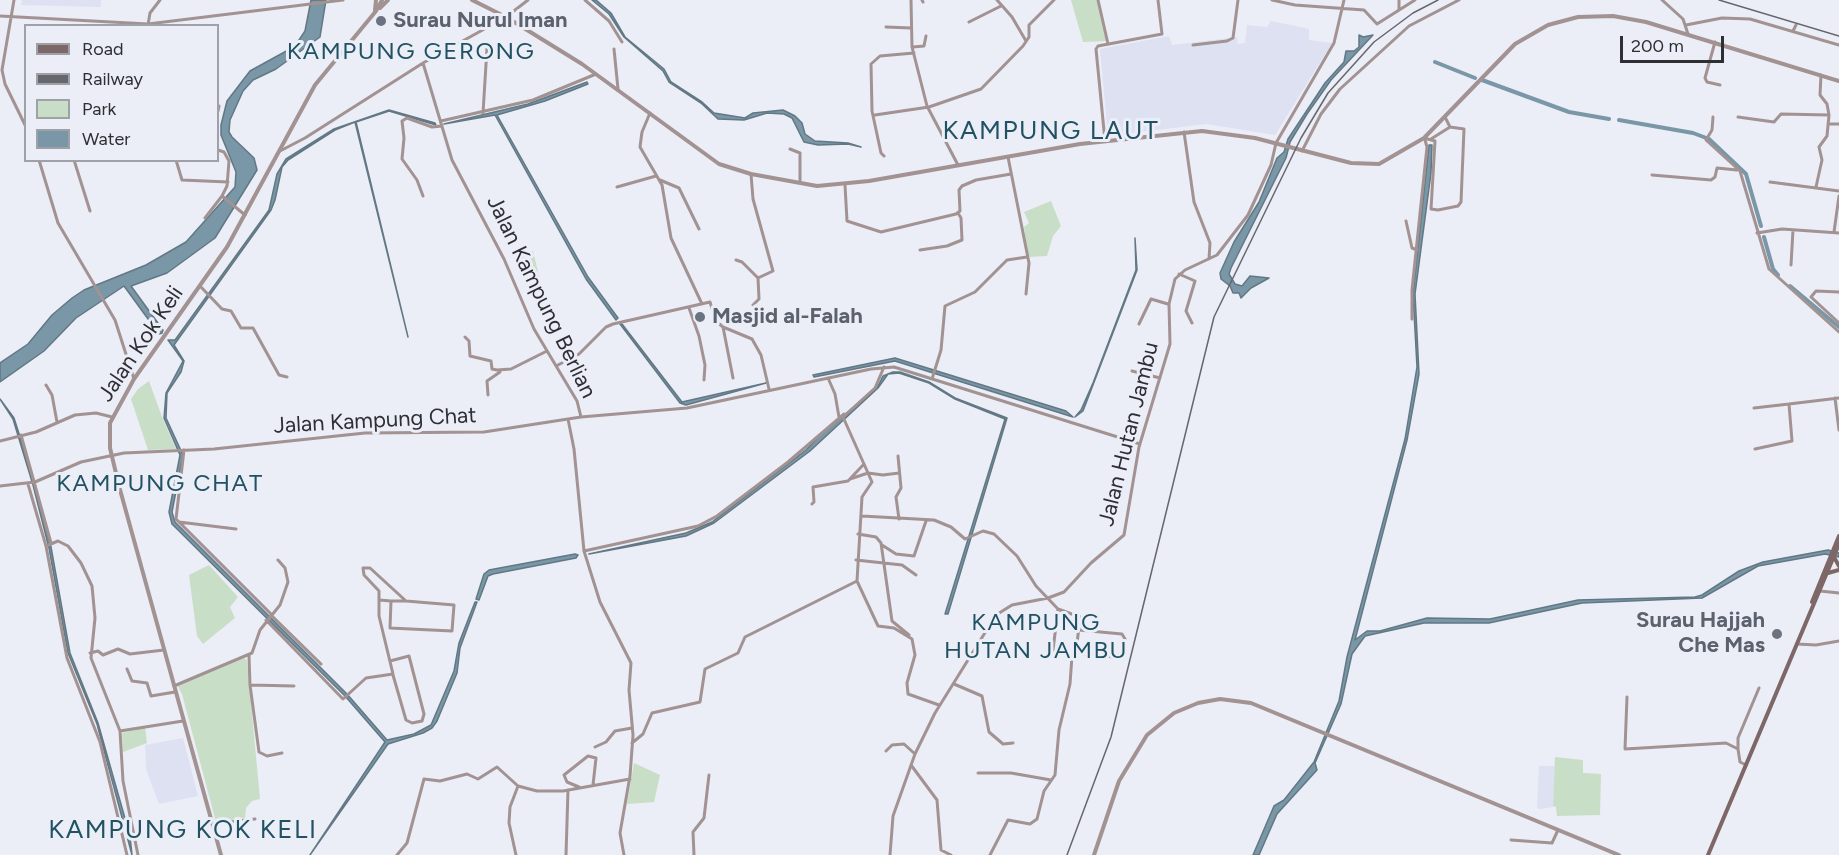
<!DOCTYPE html>
<style>
body{margin:0}
#map{position:relative;width:1839px;height:855px;overflow:hidden;background:#ebedf7;font-family:Figtree,sans-serif}
canvas{display:block}
.legend{position:absolute;left:24px;top:24px;width:195px;height:138px;box-sizing:border-box;background:#ebedf7;border:2px solid #9fa1a9;margin:0;padding:8px 10px;list-style:none;font-size:18px;color:#2e2f33}
.legend li{display:flex;align-items:center;gap:12px;height:30px}
.legend b{width:30px;border:2px solid #9fa1a9}
.scale{position:absolute;left:1620px;top:36px;width:104px;height:27px;box-sizing:border-box;border:3px solid #2e2f33;border-top:0;padding-left:8px;font-size:18px;line-height:21px;white-space:nowrap;color:#2e2f33;-webkit-text-stroke:4px #ebedf7;paint-order:stroke}
</style>
<div id="map">
<canvas width="1839" height="855"></canvas>
<ul class="legend">
<li><b style="height:8px;background:#7d6767"></b>Road</li>
<li><b style="height:8px;background:#66676d"></b>Railway</li>
<li><b style="height:16px;background:#c9dec6"></b>Park</li>
<li><b style="height:16px;background:#7997a7"></b>Water</li>
</ul>
<div class="scale">200 m</div>
</div>
<script>
const ctx = document.querySelector('canvas').getContext('2d');
ctx.lineJoin = 'round';
function fill(path, color) { ctx.fillStyle = color; ctx.fill(path, 'evenodd'); }
const poly = rows => new Path2D(rows.map(r => 'M' + r).join(''));
function trace(path, color, width, dash) { ctx.strokeStyle = color; ctx.lineWidth = width; ctx.lineCap = dash ? 'butt' : 'round'; ctx.setLineDash(dash || []); ctx.stroke(path); }
function drawText(font, color, halo, rows, align = 'center') {
  ctx.font = font + ' Figtree,sans-serif'; ctx.lineWidth = 6; ctx.setLineDash([]); ctx.textBaseline = 'middle'; ctx.strokeStyle = halo; ctx.fillStyle = color; for (const [text, x, y, turn = 0] of rows) {
    ctx.save(); ctx.translate(x, y); ctx.rotate((+turn || 0) * Math.PI / 180); ctx.textAlign = isNaN(turn) ? turn : align; if (halo) ctx.strokeText(text, 0, 0); ctx.fillText(text, 0, 0); ctx.restore();
  }
}
const built = poly([
 [22,0,101,0,101,7,21,5],
 [1271,21,1309,29,1309,40,1332,43,1275,135,1206,124,1108,136,1100,49,1169,36,1172,45,1237,37,1238,44,1245,43,1247,25,1267,27],
 [183,738,198,796,159,804,146,769,145,745],
 [1539,766,1555,766,1553,807,1540,809,1537,808]
]);
const green = poly([
 [1071,0,1097,0,1106,41,1083,42],
 [1051,201,1061,226,1053,236,1047,256,1028,257,1024,227,1029,223,1024,212],
 [533,251,540,280,531,283,519,256],
 [149,381,162,417,176,449,148,450,131,399,138,389],
 [209,565,238,597,230,607,235,618,203,644,197,636,189,575],
 [244,658,247,660,260,799,252,801,246,808,245,818,216,822,182,694,177,685],
 [145,727,147,743,123,752,122,733],
 [1555,757,1583,760,1583,773,1601,774,1600,815,1557,816,1556,807,1553,806],
 [634,763,660,775,654,802,627,804]
]);
const water = poly([
 [311,0,326,0,320,37,276,69,253,80,243,91,230,120,229,132,232,137,254,158,257,170,215,238,167,273,131,286,163,330,162,333,159,334,124,286,76,318,44,351,0,382,0,363,28,344,52,315,72,298,84,290,146,265,186,242,235,187,236,172,221,135,221,125,227,101,250,71,290,49,299,40,305,31,311,0],
 [592,0,596,0,611,13,625,37,664,69,671,82,702,102,714,113,745,118,753,113,783,110,795,116,802,123,805,134,815,141,848,143,861,147,848,144,818,145,804,142,792,118,784,114,767,113,744,120,718,119,701,103,669,82,663,71,624,37,609,14,592,0],
 [1359,35,1363,37,1373,35,1331,80,1307,114,1290,142,1286,158,1231,268,1229,274,1235,284,1242,286,1250,276,1269,278,1251,288,1241,298,1239,293,1233,293,1230,286,1221,279,1220,273,1234,242,1259,202,1277,158,1284,152,1288,139,1325,83,1344,62,1346,51,1354,51,1359,47,1359,35],
 [587,82,588,84,545,101,497,115,588,277,618,318,616,320,586,279,495,115,444,124,528,104,587,82],
 [389,110,435,123,436,125,389,111,356,122,408,337,355,122,335,130,288,160,282,167,275,200,271,210,174,345,184,361,181,372,167,393,166,418,183,455,172,512,175,522,347,694,387,740,414,734,431,725,454,671,459,643,475,602,477,602,460,648,457,673,437,721,432,728,423,733,388,744,310,855,385,742,345,696,172,524,169,512,180,455,164,418,166,393,183,361,168,340,175,340,269,210,277,174,286,159,334,129,389,110],
 [1429,145,1432,145,1431,173,1415,294,1419,374,1407,440,1355,640,1367,631,1380,631,1427,618,1490,619,1578,600,1695,597,1702,595,1739,571,1763,562,1828,550,1839,553,1839,557,1825,554,1758,566,1702,598,1582,603,1489,623,1424,623,1365,636,1352,654,1341,704,1315,763,1317,770,1277,814,1259,855,1253,855,1274,806,1284,800,1314,762,1339,701,1347,657,1405,439,1417,367,1413,294,1429,145],
 [1135,238,1137,270,1083,411,1075,417,1081,410,1093,383,1136,270,1135,238],
 [620,324,622,324,682,402,766,383,686,405,680,403,620,324],
 [895,358,1066,411,1073,417,895,361,814,377,813,375,895,358],
 [893,372,900,372,929,382,955,398,1007,418,948,614,945,614,1005,419,955,399,929,383,899,373,888,374,878,388,810,451,714,523,686,536,589,554,686,533,712,522,806,450,820,435,877,388,883,376,893,372],
 [0,399,14,418,35,484,51,547,70,653,98,723,130,836,132,855,97,724,68,653,49,548,33,485,13,419,0,399],
 [575,554,578,555,576,558,493,574,488,576,479,600,476,599,484,574,489,570,575,554]
]);
const canal = poly([
 [1435,62,1475,78],
 [1482,80,1569,112,1609,119],
 [1619,120,1693,133,1709,139,1746,174,1761,226],
 [1764,237,1773,269,1778,275],
 [1790,286,1839,327]
]);
const minor = poly([
 [14,0,2,70,5,84,26,127],
 [585,0,609,21,622,42],
 [911,0,912,47,927,106,958,165],
 [922,0,923,2],
 [997,0,1012,17,1026,41],
 [1098,0,1108,44],
 [1272,0,1295,5,1364,10,1377,24,1415,0],
 [1399,0,1399,9],
 [1662,0,1683,19,1688,34],
 [0,16,148,24,343,0],
 [969,22,1001,6],
 [148,25,150,13,160,0],
 [1686,25,1722,18,1750,19,1839,45],
 [886,27,911,28],
 [1793,31,1796,25],
 [1715,42,1705,78,1707,82,1720,85],
 [1193,45,1227,41,1233,38,1238,0],
 [913,47,924,46,926,36],
 [614,49,618,89],
 [423,63,452,160,504,259,534,329,577,401,581,417,568,419,574,449,584,551,600,602,631,663,629,690,633,735,630,776,620,833,624,855],
 [218,111,219,106],
 [483,113,487,48],
 [650,113,642,132,640,147,662,185,671,238,702,304],
 [875,115,929,107,981,89,1023,46,1029,37,1029,25,1054,0],
 [1445,117,1450,127],
 [1713,117,1712,130,1706,140,1740,171,1769,269,1839,332],
 [1738,117,1774,122,1781,114,1829,115],
 [441,121,533,100,596,74],
 [1828,124,1839,124],
 [1184,132,1194,202,1210,243,1209,259],
 [1424,138,1435,141,1431,209,1438,210,1458,206,1461,202,1464,129,1450,127,1431,139],
 [1105,141,1096,49,1098,46,1162,34,1158,0],
 [790,149,800,153,800,182],
 [218,150,224,152,229,161,227,186,222,196,245,215],
 [280,151,305,138,423,63,506,17,528,0],
 [1302,151,1321,114,1340,89,1409,26,1459,0],
 [884,156,881,153,872,111,871,64,880,56,914,53],
 [1008,157,1029,263,1026,294],
 [39,160,58,223,115,320,134,379],
 [74,160,90,211],
 [176,160,182,180,228,182],
 [751,174,753,199,773,271,758,278],
 [1652,175,1711,180,1715,177,1717,168,1737,170],
 [660,180,679,188,699,229],
 [1770,182,1839,191],
 [845,185,847,221,881,232,956,214,960,211,959,190,962,186,976,180,1011,174],
 [617,187,656,176],
 [1816,187,1822,160,1819,147,1827,136,1829,115,1827,104,1820,95,1821,75],
 [423,196,417,180,402,159,404,138,402,121,407,118,432,127,442,126],
 [205,218,222,196],
 [1406,221,1412,248,1417,250],
 [1834,232,1839,196],
 [1757,233,1782,229,1839,233],
 [920,250,947,246,962,240,961,218,958,213],
 [736,260,742,262,758,278,759,299,753,305],
 [1791,265,1793,230],
 [1179,274,1195,281,1186,311,1192,323],
 [200,286,222,309,231,311,241,328,253,328,279,375,287,377],
 [1839,292,1816,291,1811,297,1839,323],
 [689,308,699,336,705,365,704,380],
 [1412,319,1412,290,1427,147,1425,140],
 [1139,324,1151,299,1168,304],
 [723,327,752,339,761,355,769,389],
 [465,337,469,341,470,356,491,361,492,369,497,370,511,369,547,351],
 [558,365,579,354,606,327,613,324,710,302,716,321,723,327,733,378],
 [884,367,875,388,843,417,872,482,862,497,857,581,878,626,894,628,912,639,915,655,907,683,908,694,939,705],
 [1132,371,1160,378],
 [828,378,835,394,839,417],
 [932,379,941,350,945,306,975,292,1007,260,1027,257],
 [46,385,52,395,57,422],
 [488,395,487,381,500,372],
 [1835,398,1839,430],
 [1754,408,1789,404],
 [581,417,687,408,871,369,894,367,1140,444],
 [21,435,51,543],
 [0,441,36,432,75,415,96,413,112,417],
 [1755,449,1792,441,1789,404,1839,398],
 [184,450,176,519,271,614],
 [898,456,901,488,896,497,899,519],
 [850,479,868,473,883,475,899,473],
 [28,484,46,546,67,658,100,742,127,855],
 [0,486,35,482,81,462,124,453,214,449,365,433,484,432,568,419],
 [812,504,814,502,813,487,848,481,864,464],
 [862,516,934,520,951,527,965,539,983,531,994,534,1017,556,1036,586,1058,609,1080,617,1076,653,1114,657,1122,655,1125,639,1122,634,1079,630],
 [179,522,236,529],
 [858,534,876,537,881,543,892,621,909,635],
 [882,545,896,554,914,556,926,521],
 [46,546,58,541,68,546,81,563,92,586,95,618,91,658,120,731,123,781,138,855],
 [584,551,698,526,717,516,788,462,844,414],
 [856,560,902,565,916,575],
 [1820,591,1839,593],
 [379,600,391,601,406,601,454,605,452,631,390,628,391,601],
 [1058,609,1053,650,1072,656],
 [271,615,321,664],
 [266,620,343,699,366,678,393,674,379,616,379,591,364,575,363,568,370,568,406,601],
 [1797,644,1816,645,1839,641],
 [90,653,98,651,103,655,118,649,130,654,164,650],
 [249,656,250,685,259,752,267,756,282,753],
 [390,661,409,656,424,714,422,721,412,723,406,720,393,675],
 [127,669,132,681,147,683,151,696,175,692],
 [954,684,982,696,989,732,1003,744,1013,743],
 [250,685,294,686],
 [174,686,252,653,260,630,280,605,288,582,285,568,278,560],
 [1627,697,1625,749,1726,743,1738,749,1740,762,1746,765],
 [120,731,183,721],
 [632,743,643,734,652,713,700,702,705,669,738,653,745,637,857,581],
 [595,747,606,742,615,731,632,728],
 [1738,749,1738,738,1759,688],
 [886,751,892,745,904,744,915,754],
 [911,765,937,800,941,850,951,855],
 [978,773,1011,773,1051,780],
 [579,787,567,782,564,775,588,756,596,758,593,785],
 [213,824,255,819],
 [1511,840,1552,843,1558,830],
 [397,855,407,843,424,779,440,781,467,774,478,779,497,767,518,786,537,791,563,791,630,779],
 [516,855,509,823,510,807,518,786],
 [566,855,568,790],
 [694,855,693,832,704,818,709,775],
 [890,855,893,816,915,754,935,713,996,615,1012,605,1048,598,1064,592,1091,563,1124,535,1139,447,1170,344,1169,304,1175,279,1185,270,1217,255,1248,215,1271,165,1276,143,1334,43,1344,0],
 [990,855,1008,820,1030,824,1037,819,1044,791,1055,775,1059,730,1070,684,1072,656]
]);
const tertiary = poly([
 [472,0,506,17,582,64,719,164,751,174,817,186,869,181,1080,144,1202,131,1255,138,1351,163,1379,164,1424,138,1515,44,1548,25,1578,17,1613,16,1646,22,1839,81],
 [380,8,388,0],
 [375,10,376,0],
 [221,855,119,486,110,448,110,423,134,379,227,247,315,85,376,11,382,0],
 [1094,855,1119,781,1147,735,1174,713,1198,703,1220,699,1251,703,1619,855]
]);
const secondary = poly([
 [1834,557,1839,566],
 [1828,573,1839,570],
 [1812,602,1839,536],
 [1708,855,1839,544]
]);
const rail = poly([
 [1719,0,1839,36],
 [1067,855,1111,737,1214,317,1301,138,1328,93,1374,42,1413,13,1438,0]
]);
const markers = [
 [381,21,6,"#6b7280"],
 [700,317,6,"#6b7280"],
 [1777,634,6,"#6b7280"]
];
const worshipNames = [
 ["Surau Nurul Iman",393,21],
 ["Masjid al-Falah",712,317],
 ["Surau Hajjah",1765,621,"right"],
 ["Che Mas",1765,646,"right"]
];
const streetNames = [
 ["Jalan Kampung Berlian",541,297,64],
 ["Jalan Kok Keli",141,344,-56],
 ["Jalan Kampung Chat",375,421,-3],
 ["Jalan Hutan Jambu",1129,434,-76]
];
const neighbourhoodNames = [
 ["KAMPUNG GERONG",411,52],
 ["KAMPUNG CHAT",160,484],
 ["KAMPUNG",1036,623],
 ["HUTAN JAMBU",1036,651]
];
const quarterNames = [
 ["KAMPUNG LAUT",1051,131],
 ["KAMPUNG KOK KELI",183,830]
];
fill(built, '#dde1f2');
fill(green, '#c9dec6');
fill(water, '#7997a7');
trace(water, '#627884', 1.5);
trace(canal, '#7997a7', 4);
trace(minor, '#a29292', 3);
trace(tertiary, '#a29292', 4);
trace(secondary, '#7d6767', 4);
trace(rail, '#66676d', 1.5);
for (const [x, y, r, color] of markers) { const dot = new Path2D(); dot.arc(x, y, r, 0, 2 * Math.PI); ctx.fillStyle = color; ctx.fill(dot); trace(dot, '#ebedf7', 2); }
drawText('bold 22px', '#5b616d', '#ebedf7', worshipNames, 'left');
drawText('22px', '#2e2f33', '#ebedf7', streetNames);
ctx.letterSpacing = '1.5px';
drawText('24px', '#205263', '#ebedf7', neighbourhoodNames);
ctx.letterSpacing = '0px';
ctx.letterSpacing = '1.5px';
drawText('26px', '#205263', '#ebedf7', quarterNames);
ctx.letterSpacing = '0px';
</script>
